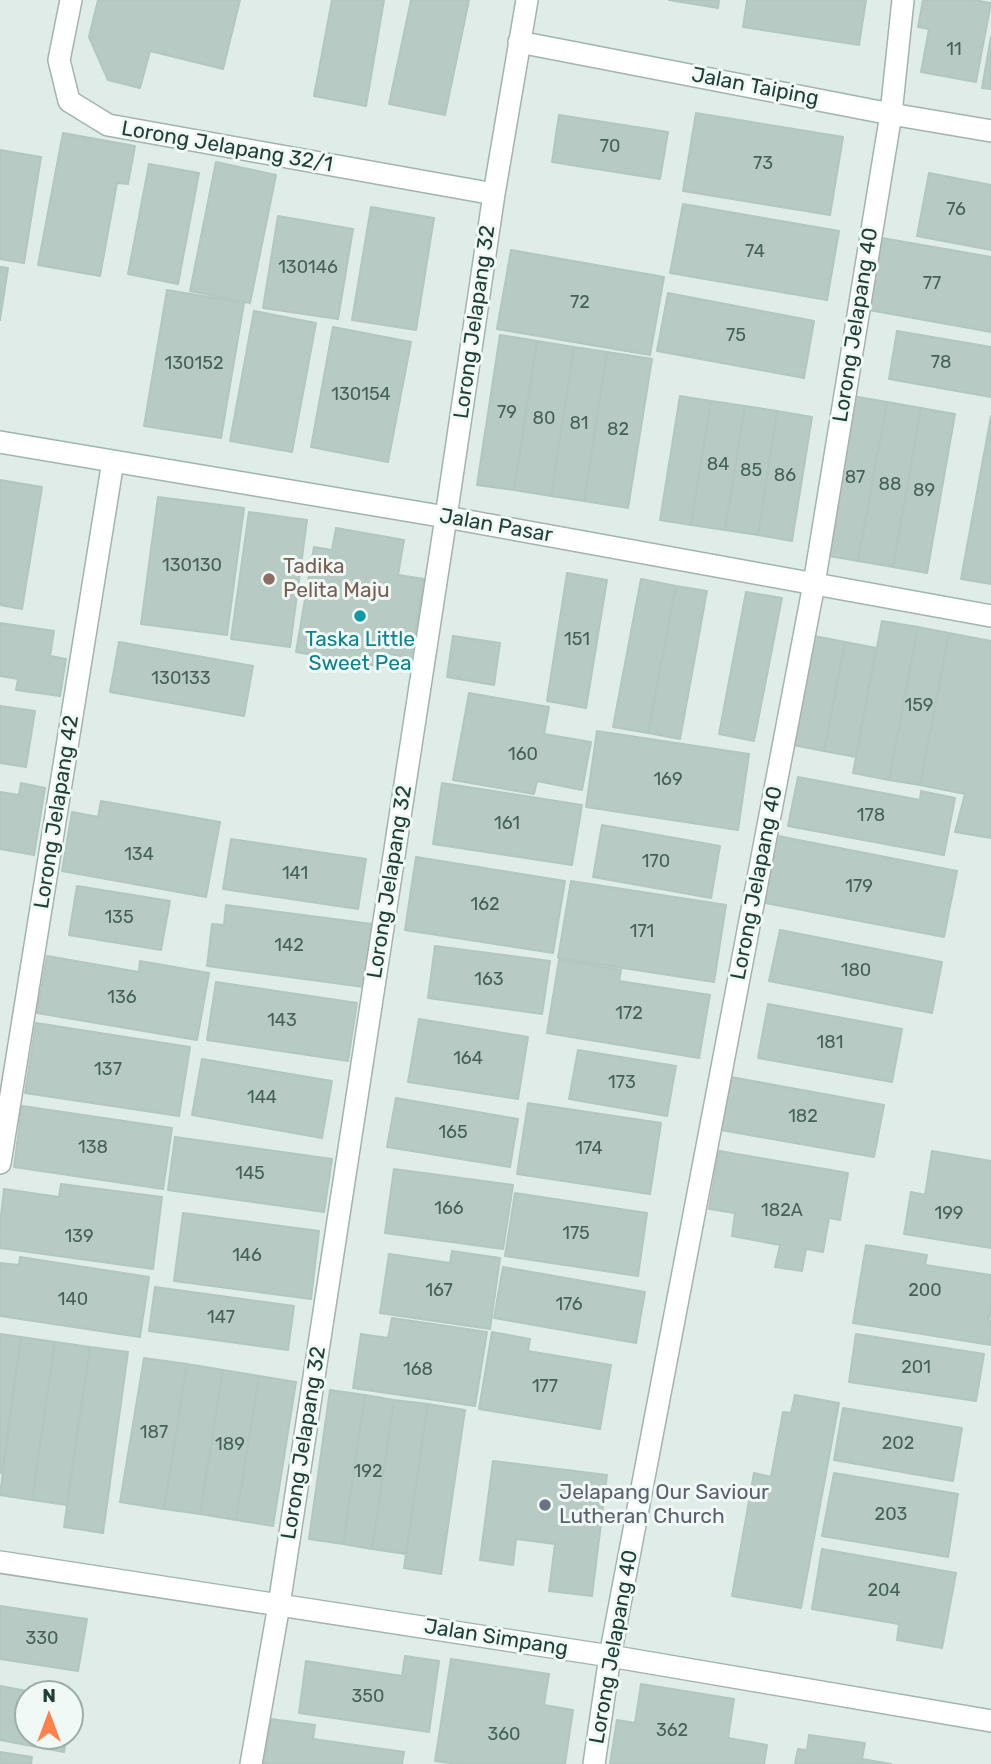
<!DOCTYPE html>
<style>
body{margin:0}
#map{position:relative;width:991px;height:1764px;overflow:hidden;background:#dfece7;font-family:Rubik,sans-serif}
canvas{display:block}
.north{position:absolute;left:14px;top:1680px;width:70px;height:70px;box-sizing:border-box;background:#f0f9f5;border:2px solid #9caea9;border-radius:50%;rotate:0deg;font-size:19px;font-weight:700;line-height:28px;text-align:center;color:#1e3e37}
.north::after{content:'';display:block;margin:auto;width:24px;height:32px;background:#ff804b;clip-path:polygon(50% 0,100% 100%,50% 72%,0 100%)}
</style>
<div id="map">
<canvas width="991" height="1764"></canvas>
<div class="north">N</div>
</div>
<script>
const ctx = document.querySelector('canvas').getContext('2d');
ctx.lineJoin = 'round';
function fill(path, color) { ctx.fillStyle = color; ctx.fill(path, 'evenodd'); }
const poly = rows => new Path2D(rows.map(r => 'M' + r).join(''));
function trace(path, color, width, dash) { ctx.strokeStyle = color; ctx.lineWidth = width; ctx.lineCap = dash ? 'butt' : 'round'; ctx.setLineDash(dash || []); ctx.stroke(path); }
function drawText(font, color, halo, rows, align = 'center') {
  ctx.font = font + ' Rubik,sans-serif'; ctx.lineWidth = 6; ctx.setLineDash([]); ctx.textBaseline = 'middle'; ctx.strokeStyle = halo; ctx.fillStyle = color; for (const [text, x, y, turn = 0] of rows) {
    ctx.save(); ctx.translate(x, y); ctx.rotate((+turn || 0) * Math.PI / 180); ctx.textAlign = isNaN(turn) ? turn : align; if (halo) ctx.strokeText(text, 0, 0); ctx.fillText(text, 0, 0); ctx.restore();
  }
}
const building = poly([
 [98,0,240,0,223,69,150,51,140,88,108,80,89,37,98,0],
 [332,0,384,0,366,106,314,96,332,0],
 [411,0,469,0,445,115,389,104,411,0],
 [669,0,719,0,718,8,669,0],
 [747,0,866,0,859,45,743,27,747,0],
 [923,0,973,0,991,3,976,82,921,72,929,29,918,27,923,0],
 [991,37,991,89,982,88,991,37],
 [696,113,843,137,830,215,683,191,696,113],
 [559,115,668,132,660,179,552,162,559,115],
 [63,133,135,146,128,184,117,183,100,276,38,265,63,133],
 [0,150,41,157,24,263,0,259,0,150],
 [216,162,276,175,250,303,190,291,216,162],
 [149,164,199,173,178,284,128,274,149,164],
 [929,173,991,185,991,250,917,236,929,173],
 [683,204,839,231,827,300,670,273,683,204],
 [371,207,434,218,416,330,352,320,371,207],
 [278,216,353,229,338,319,263,308,278,216],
 [882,238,991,257,991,332,869,310,882,238],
 [511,250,664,277,650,355,497,329,511,250],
 [0,267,8,268,0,320,0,267],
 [167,290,244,303,221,438,144,426,167,290],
 [668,293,814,321,804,378,657,351,668,293],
 [254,311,316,323,292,452,230,441,254,311],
 [333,327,411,342,388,462,311,447,333,327],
 [897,331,991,347,991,397,889,379,897,331],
 [500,335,537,341,514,490,477,485,500,335],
 [537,341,574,347,551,496,514,490,537,341],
 [574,347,607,352,584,501,551,496,574,347],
 [607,352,652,359,628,508,584,501,607,352],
 [680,396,711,401,691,525,660,520,680,396],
 [852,396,887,402,858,561,823,555,852,396],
 [711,401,745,406,725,530,691,525,711,401],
 [887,402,921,408,893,567,858,561,887,402],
 [745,406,777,411,758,535,725,530,745,406],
 [921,408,955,414,927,573,893,567,921,408],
 [777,411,812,417,792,541,758,535,777,411],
 [991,416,991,584,961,579,991,416],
 [0,480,42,487,22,609,0,605,0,480],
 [158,497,244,508,227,635,141,624,158,497],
 [249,512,307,520,290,647,231,639,249,512],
 [336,528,404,540,398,575,424,579,411,658,385,653,382,667,296,652,314,547,332,550,336,528],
 [567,573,607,580,586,708,547,701,567,573],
 [641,579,676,586,648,733,613,727,641,579],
 [676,586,707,591,680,739,648,733,676,586],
 [746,592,782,598,754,741,719,734,746,592],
 [882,621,918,627,889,780,853,773,882,621],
 [0,623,54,631,50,656,66,659,60,696,16,690,18,679,0,676,0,623],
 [918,627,949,633,920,785,889,780,918,627],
 [949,633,991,641,991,838,955,832,965,794,920,785,949,633],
 [809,635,845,642,824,751,788,744,809,635],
 [453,636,500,643,494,685,447,677,453,636],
 [119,642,253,666,244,716,110,692,119,642],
 [845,642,876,648,856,757,824,751,845,642],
 [469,693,549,707,544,734,591,742,582,790,537,781,534,794,453,780,469,693],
 [0,706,35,711,26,767,0,763,0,706],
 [597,731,749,754,738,830,586,807,597,731],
 [798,777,920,800,921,791,955,798,944,855,788,826,798,777],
 [21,783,45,788,34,855,0,849,0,792,19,795,21,783],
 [442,783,582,805,572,865,433,844,442,783],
 [101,801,220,822,206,897,62,871,72,812,98,817,101,801],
 [602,825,720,846,711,898,593,877,602,825],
 [773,835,957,871,944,937,760,902,773,835],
 [231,839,366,859,358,909,223,889,231,839],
 [416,857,565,881,553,953,405,930,416,857],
 [571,881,726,905,714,982,558,958,571,881],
 [77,886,170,901,161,950,69,935,77,886],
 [226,905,372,924,364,987,207,966,212,924,224,925,226,905],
 [780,930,942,962,932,1013,769,981,780,930],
 [435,946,550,961,542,1014,428,998,435,946],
 [47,956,139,972,140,961,209,973,197,1040,37,1013,47,956],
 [559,960,621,970,619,981,710,995,699,1058,547,1033,559,960],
 [216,982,357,1003,348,1061,207,1040,216,982],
 [768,1004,902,1029,892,1082,758,1058,768,1004],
 [419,1019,528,1037,518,1099,408,1082,419,1019],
 [36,1023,190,1047,179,1116,25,1093,36,1023],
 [578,1050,676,1066,667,1116,569,1099,578,1050],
 [202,1059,332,1081,322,1138,192,1115,202,1059],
 [731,1077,884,1105,874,1157,721,1130,731,1077],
 [396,1098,518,1119,510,1167,387,1147,396,1098],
 [528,1103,661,1123,650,1194,517,1174,528,1103],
 [22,1106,172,1128,163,1189,14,1167,22,1106],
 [175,1137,332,1159,324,1212,168,1190,175,1137],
 [719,1151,848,1173,840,1220,829,1218,823,1252,806,1249,802,1271,775,1267,780,1245,732,1236,735,1213,709,1209,719,1151],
 [932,1151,991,1161,991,1248,904,1234,911,1192,925,1195,932,1151],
 [394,1169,513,1185,503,1249,385,1233,394,1169],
 [61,1184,162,1197,153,1269,0,1248,0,1225,4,1189,59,1197,61,1184],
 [515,1193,647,1213,638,1276,505,1256,515,1193],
 [183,1213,319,1231,311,1299,174,1281,183,1213],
 [866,1245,927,1255,925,1265,991,1275,991,1307,989,1321,991,1321,991,1345,853,1323,866,1245],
 [452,1251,500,1258,490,1329,380,1313,389,1254,450,1263,452,1251],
 [20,1257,149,1277,140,1337,0,1316,0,1263,19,1265,20,1257],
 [503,1267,645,1292,636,1343,494,1318,503,1267],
 [155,1287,294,1306,288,1350,149,1331,155,1287],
 [392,1318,487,1332,475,1406,353,1388,361,1334,388,1338,392,1318],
 [492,1332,530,1339,528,1351,611,1365,600,1429,479,1409,492,1332],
 [0,1334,21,1337,2,1473,0,1473,0,1334],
 [856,1334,984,1354,976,1401,849,1382,856,1334],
 [21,1337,55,1342,32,1500,0,1495,21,1337],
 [55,1342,90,1347,67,1505,32,1500,55,1342],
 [90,1347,128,1352,103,1533,64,1527,90,1347],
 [144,1358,187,1364,164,1509,120,1502,144,1358],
 [187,1364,223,1370,200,1514,164,1509,187,1364],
 [223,1370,259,1376,236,1520,200,1514,223,1370],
 [259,1376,296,1382,273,1526,236,1520,259,1376],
 [330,1390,365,1395,343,1544,309,1539,330,1390],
 [365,1395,394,1400,372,1549,343,1544,365,1395],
 [795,1395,839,1403,801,1608,732,1596,754,1473,771,1477,783,1412,791,1413,795,1395],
 [394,1400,428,1404,406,1554,372,1549,394,1400],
 [428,1404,465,1410,441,1574,404,1568,428,1404],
 [843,1408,962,1428,953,1481,834,1460,843,1408],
 [493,1461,607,1475,592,1596,549,1591,555,1544,516,1539,513,1565,480,1560,493,1461],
 [834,1473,958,1494,948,1557,822,1536,834,1473],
 [822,1549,956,1573,942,1648,897,1640,899,1624,812,1609,822,1549],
 [0,1606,87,1619,78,1671,0,1659,0,1606],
 [405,1656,439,1661,429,1732,299,1713,306,1661,402,1676,405,1656],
 [451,1659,549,1674,544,1705,573,1710,565,1764,457,1764,435,1761,451,1659],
 [641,1684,734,1699,728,1738,767,1745,764,1764,610,1764,617,1720,635,1723,641,1684],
 [0,1686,43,1694,28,1694,28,1736,67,1736,64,1752,0,1740,0,1686],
 [271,1719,315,1725,313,1739,404,1752,402,1764,264,1764,271,1719],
 [809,1735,865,1743,862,1759,891,1764,795,1764,798,1749,807,1750,809,1735],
 [0,1752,32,1757,31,1764,0,1764,0,1752]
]);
const minor = poly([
 [71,0,59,60,69,101,108,125,494,194],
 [519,42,891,114,991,131],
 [0,442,446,517,991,616],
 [0,1163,113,461],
 [0,1562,610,1656,991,1721],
 [251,1764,279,1605,446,517,494,194,527,0],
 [594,1764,610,1656,814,584,891,114,903,0]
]);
const markers = [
 [269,579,7,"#8d6e63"],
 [360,616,7,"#0f9aa8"],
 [545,1505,7,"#6b7280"]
];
const numberNames = [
 ["11",954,50],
 ["70",610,147],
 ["73",763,164],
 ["76",956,210],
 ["74",755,252],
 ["130146",308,268],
 ["77",932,284],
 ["72",580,303],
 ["75",736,336],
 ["78",941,363],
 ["130152",194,364],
 ["130154",361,395],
 ["79",507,413],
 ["80",544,419],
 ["81",579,424],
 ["82",618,430],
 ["84",718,465],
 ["85",751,471],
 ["86",785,476],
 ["87",855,478],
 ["88",890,485],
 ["89",924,491],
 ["130130",192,566],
 ["151",577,640],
 ["130133",181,679],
 ["159",919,706],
 ["160",523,755],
 ["169",668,780],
 ["178",871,816],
 ["161",507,824],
 ["134",139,855],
 ["170",656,862],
 ["141",295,874],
 ["179",859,887],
 ["162",485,905],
 ["135",119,918],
 ["171",642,932],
 ["142",289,946],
 ["180",856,971],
 ["163",489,980],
 ["136",122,998],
 ["172",629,1014],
 ["143",282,1021],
 ["181",830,1043],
 ["164",468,1059],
 ["137",108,1070],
 ["173",622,1083],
 ["144",262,1098],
 ["182",803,1117],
 ["165",453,1133],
 ["138",93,1148],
 ["174",589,1149],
 ["145",250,1174],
 ["166",449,1209],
 ["182A",782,1211],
 ["199",949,1214],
 ["175",576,1234],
 ["139",79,1237],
 ["146",247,1256],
 ["167",439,1291],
 ["200",925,1291],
 ["140",73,1300],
 ["176",569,1305],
 ["147",221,1318],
 ["201",916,1368],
 ["168",418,1370],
 ["177",545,1387],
 ["187",154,1433],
 ["202",898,1444],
 ["189",230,1445],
 ["192",368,1472],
 ["203",891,1515],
 ["204",884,1591],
 ["330",42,1639],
 ["350",368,1697],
 ["362",672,1731],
 ["360",504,1735]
];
const streetNames = [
 ["Jalan Taiping",755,87,11],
 ["Lorong Jelapang 32/1",227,147,10],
 ["Lorong Jelapang 32",475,322,-82],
 ["Lorong Jelapang 40",856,325,-81],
 ["Jalan Pasar",496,526,10],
 ["Lorong Jelapang 42",57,812,-81],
 ["Lorong Jelapang 32",390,882,-81],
 ["Lorong Jelapang 40",757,883,-79],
 ["Lorong Jelapang 32",304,1443,-81],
 ["Jalan Simpang",496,1638,9],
 ["Lorong Jelapang 40",614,1647,-80]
];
const educationNames = [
 ["Tadika",283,567],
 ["Pelita Maju",283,591]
];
const cultureNames = [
 ["Taska Little",360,640],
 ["Sweet Pea",360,664]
];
const worshipNames = [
 ["Jelapang Our Saviour",559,1493],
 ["Lutheran Church",559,1517]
];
fill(building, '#b7cac3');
trace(building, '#b1c7bf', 2);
trace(minor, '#a1b4af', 24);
trace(minor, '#fff', 21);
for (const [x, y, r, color] of markers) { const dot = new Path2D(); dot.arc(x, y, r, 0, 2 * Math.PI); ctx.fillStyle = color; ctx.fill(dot); trace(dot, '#f0f9f5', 2.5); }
drawText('18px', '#44615a', null, numberNames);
drawText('21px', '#1e3e37', '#f0f9f5', streetNames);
drawText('21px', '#785e54', '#f0f9f5', educationNames, 'left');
drawText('21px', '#0d838f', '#f0f9f5', cultureNames);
drawText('21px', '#5b616d', '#f0f9f5', worshipNames, 'left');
</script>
